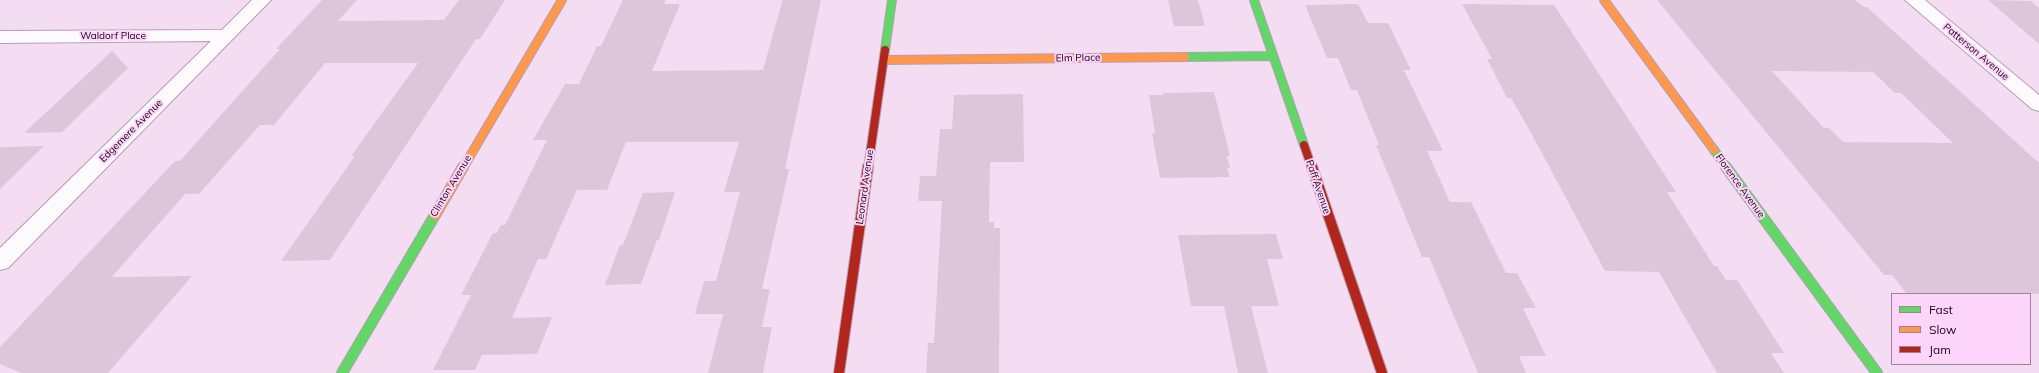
<!DOCTYPE html>
<style>
body{margin:0}
#map{position:relative;width:2039px;height:373px;overflow:hidden;background:#f4ddf2;font-family:Mulish,sans-serif}
canvas{display:block}
.legend{position:absolute;left:1891px;top:293px;width:140px;height:72px;box-sizing:border-box;background:#fdd4fa;border:1px solid #a0819e;margin:0;padding:5px 7px;list-style:none;font-size:12px;color:#150514}
.legend li{display:flex;align-items:center;gap:8px;height:20px}
.legend b{width:20px;border:1px solid #a0819e}
</style>
<div id="map">
<canvas width="2039" height="373"></canvas>
<ul class="legend">
<li><b style="height:5px;background:#63d668"></b>Fast</li>
<li><b style="height:5px;background:#ff974d"></b>Slow</li>
<li><b style="height:5px;background:#b3261e"></b>Jam</li>
</ul>
</div>
<script>
const ctx = document.querySelector('canvas').getContext('2d');
ctx.lineJoin = 'round';
function fill(path, color) { ctx.fillStyle = color; ctx.fill(path, 'evenodd'); }
const poly = rows => new Path2D(rows.map(r => 'M' + r).join(''));
function trace(path, color, width, dash) { ctx.strokeStyle = color; ctx.lineWidth = width; ctx.lineCap = dash ? 'butt' : 'round'; ctx.setLineDash(dash || []); ctx.stroke(path); }
function drawText(font, color, halo, rows, align = 'center') {
  ctx.font = font + ' Mulish,sans-serif'; ctx.lineWidth = 4; ctx.setLineDash([]); ctx.textBaseline = 'middle'; ctx.strokeStyle = halo; ctx.fillStyle = color; for (const [text, x, y, turn = 0] of rows) {
    ctx.save(); ctx.translate(x, y); ctx.rotate((+turn || 0) * Math.PI / 180); ctx.textAlign = isNaN(turn) ? turn : align; if (halo) ctx.strokeText(text, 0, 0); ctx.fillText(text, 0, 0); ctx.restore();
  }
}
const building = poly([
 [322,0,357,0,338,21,444,20,459,0,505,0,480,39,476,39,330,260,281,261,355,156,351,156,418,63,325,63,274,125,260,125,199,194,185,194,112,277,192,276,108,373,21,373,0,364,0,347,175,161,180,161,280,49,276,49],
 [623,0,666,0,664,4,680,4,652,71,763,70,782,2,783,0,821,0,785,169,789,169,762,289,770,289,762,327,772,327,763,373,708,373,723,314,695,314,704,281,716,281,740,192,724,192,739,142,626,142,607,190,577,190,546,259,538,259,512,318,552,317,537,354,482,355,475,370,433,370,471,295,461,295,493,233,497,233,501,225,505,225,547,140,533,140,565,84,579,84,597,46,601,46],
 [1168,0,1198,0,1205,26,1174,26],
 [1657,0,1855,0,1864,7,1867,7,2039,163,2039,294,1907,294,1892,275,1884,275],
 [1772,71,1873,72,1895,93,1901,93,1953,143,1843,142,1829,128,1824,128],
 [1988,0,2031,1,2039,8,2039,44],
 [1358,4,1368,23,1388,23,1411,70,1404,70,1443,151,1427,151,1450,202,1471,202,1506,273,1517,273,1536,308,1523,308,1546,356,1519,356,1526,373,1478,373,1429,257,1422,257,1408,223,1376,145,1379,145,1357,90,1351,90,1338,58,1327,58,1305,5],
 [1462,4,1554,5,1676,192,1667,192,1714,266,1717,266,1726,280,1737,280,1784,353,1771,353,1784,373,1717,373,1659,272,1605,271,1530,131,1511,98,1507,98,1487,59,1492,59],
 [112,51,128,68,62,132,24,133],
 [1214,92,1230,156,1227,156,1230,168,1227,168,1230,177,1160,178,1152,133,1155,133,1149,95,1163,95,1163,93],
 [1023,94,1024,162,990,162,989,222,994,222,994,228,1000,228,999,373,926,373,928,343,934,343,942,201,918,201,920,176,936,176,940,129,952,129,954,95],
 [44,146,0,189,0,147],
 [675,192,659,240,657,240,641,284,605,285,620,245,623,245,643,193],
 [1276,234,1283,259,1267,259,1279,306,1251,306,1268,373,1238,373,1224,306,1191,306,1178,235]
]);
const street = poly([
 [252,0,271,0,8,268,0,270,0,248,211,41,0,43,0,31,222,30,252,0],
 [1905,0,1925,0,2039,95,2039,111,2032,109,1905,0]
]);
const fastFar1 = poly([
 [1254,0,1304,145],
 [885,50,892,0],
 [1185,57,1273,56],
 [1714,150,1727,168]
]);
const fast = poly([
 [1726,167,1877,373],
 [342,373,435,215]
]);
const slowFar1 = poly([
 [1604,0,1714,150],
 [884,60,1185,57],
 [463,168,562,0]
]);
const slow = poly([
 [435,215,463,167]
]);
const jamFar1 = poly([
 [1304,145,1312,168],
 [868,168,885,50]
]);
const jam = poly([
 [1312,167,1382,373],
 [839,373,868,167]
]);
const streetNames = [
 ["Waldorf Place",113,36],
 ["Patterson Avenue",1976,52,40],
 ["Elm Place",1078,58,-1],
 ["Edgemere Avenue",131,131,-45],
 ["Clinton Avenue",451,186,-59],
 ["Florence Avenue",1740,186,54],
 ["Leonard Avenue",865,187,-82],
 ["Paff Avenue",1318,187,71]
];
fill(building, '#dcc7da');
trace(street, '#b3a0b2', 2);
trace(fastFar1, '#b3a0b2', 10);
trace(fast, '#b3a0b2', 12);
trace(slowFar1, '#b3a0b2', 10);
trace(slow, '#b3a0b2', 12);
trace(jamFar1, '#b3a0b2', 10);
trace(jam, '#b3a0b2', 12);
fill(street, '#fdfafd');
trace(fastFar1, '#63d668', 8);
trace(fast, '#63d668', 10);
trace(slowFar1, '#ff974d', 8);
trace(slow, '#ff974d', 10);
trace(jamFar1, '#b3261e', 8);
trace(jam, '#b3261e', 10);
drawText('10px', '#150514', '#fdd4fa', streetNames);
</script>
